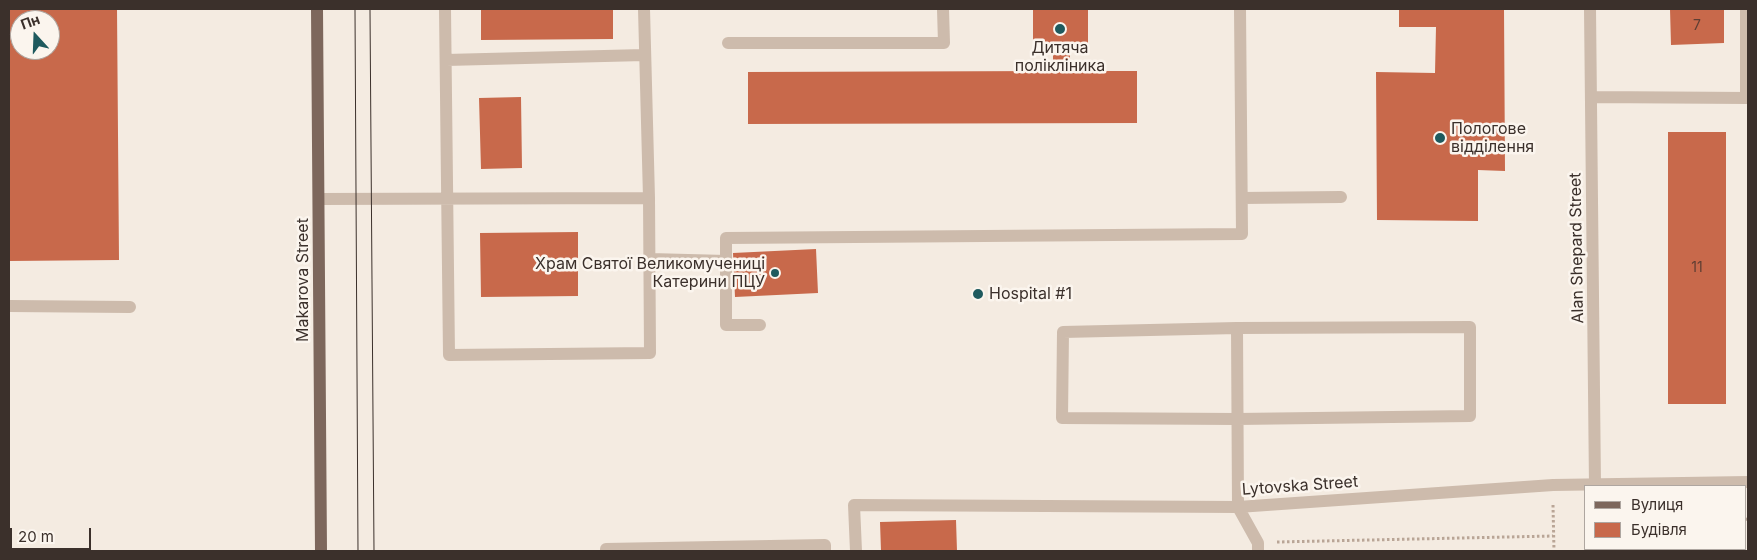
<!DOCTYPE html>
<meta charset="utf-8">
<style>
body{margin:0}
#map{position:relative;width:1757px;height:560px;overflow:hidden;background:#f4ebe1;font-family:Inter,sans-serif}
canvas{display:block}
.frame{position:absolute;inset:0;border:10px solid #3b302b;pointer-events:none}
.legend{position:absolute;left:1584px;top:485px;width:162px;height:65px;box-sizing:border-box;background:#fbf5ee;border:1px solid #aea6a0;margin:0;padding:6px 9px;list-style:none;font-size:15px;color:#3b302b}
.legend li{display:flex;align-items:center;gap:10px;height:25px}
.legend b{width:25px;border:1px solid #aea6a0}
.north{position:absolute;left:10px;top:10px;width:50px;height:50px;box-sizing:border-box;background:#fbf5ee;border:1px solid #aea6a0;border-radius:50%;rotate:340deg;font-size:14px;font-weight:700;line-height:20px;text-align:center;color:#3b302b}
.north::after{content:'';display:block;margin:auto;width:18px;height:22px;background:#1f5a5e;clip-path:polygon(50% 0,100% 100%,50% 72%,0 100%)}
.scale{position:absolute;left:10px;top:528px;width:81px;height:22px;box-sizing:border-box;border:2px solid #3b302b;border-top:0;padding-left:6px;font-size:15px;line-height:18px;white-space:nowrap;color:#3b302b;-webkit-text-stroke:4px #fbf5ee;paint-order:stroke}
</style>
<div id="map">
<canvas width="1757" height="560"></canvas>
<div class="frame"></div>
<ul class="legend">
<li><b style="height:6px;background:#7d675c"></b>Вулиця</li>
<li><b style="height:14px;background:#c8694b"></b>Будівля</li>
</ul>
<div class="north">Пн</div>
<div class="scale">20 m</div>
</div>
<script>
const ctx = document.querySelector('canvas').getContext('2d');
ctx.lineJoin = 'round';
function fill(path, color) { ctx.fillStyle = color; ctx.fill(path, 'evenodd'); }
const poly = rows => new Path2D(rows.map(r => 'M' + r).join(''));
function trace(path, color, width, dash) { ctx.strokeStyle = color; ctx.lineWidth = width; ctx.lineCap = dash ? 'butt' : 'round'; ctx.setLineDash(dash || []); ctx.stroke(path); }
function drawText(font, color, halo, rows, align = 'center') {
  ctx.font = font + ' Inter,sans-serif'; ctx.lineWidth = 5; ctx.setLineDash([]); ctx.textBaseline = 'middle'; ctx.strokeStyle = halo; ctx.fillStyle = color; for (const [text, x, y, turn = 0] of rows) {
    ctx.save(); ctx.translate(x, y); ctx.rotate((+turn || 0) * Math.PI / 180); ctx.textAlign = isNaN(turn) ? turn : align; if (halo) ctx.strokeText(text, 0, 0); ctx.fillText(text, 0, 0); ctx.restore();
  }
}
const building = poly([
 [9,9,117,9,119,260,9,261],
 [20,20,50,20,50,50,20,50],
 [481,9,613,9,613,39,481,40],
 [1033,9,1088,9,1088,50,1070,50,1070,71,1137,71,1137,123,748,124,748,72,1053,71,1053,50,1033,50],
 [1399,9,1504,9,1505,171,1478,170,1478,221,1377,220,1376,72,1435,73,1436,27,1399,27],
 [1670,9,1724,9,1724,43,1671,45],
 [521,97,522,168,481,169,479,98],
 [1668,132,1726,132,1726,404,1668,404],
 [578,232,578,296,481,297,480,233],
 [816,249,818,293,735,297,733,253],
 [956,520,957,551,881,551,880,522],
 [1665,549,1729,549,1729,551,1665,551]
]);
const path = poly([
 [1553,505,1554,551],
 [1746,518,1748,521],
 [1277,542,1553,536]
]);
const minor = poly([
 [445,9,449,355,650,353,649,198,644,9],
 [1590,9,1595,486],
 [1746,9,1746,98],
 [728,43,944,43,943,9],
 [446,60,644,55],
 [1591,97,1748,98],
 [1242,198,1341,197],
 [319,199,649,198],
 [650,259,726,261],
 [9,306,130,307],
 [760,325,726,325,726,238,1242,234,1240,9],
 [1470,327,1470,416,1237,419,1062,418,1063,332,1237,328,1470,327],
 [1237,328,1238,507,1258,543,1258,551],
 [1596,549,1596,551],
 [606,551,606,549,825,545,825,551],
 [856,551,854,505,1238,507,1553,485,1748,482]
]);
const major = poly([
 [317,9,321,551]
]);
const tram = poly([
 [355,9,358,551],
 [370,9,374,551]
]);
const markers = [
 [1060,29,6,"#1f5a5e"],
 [1440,138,6,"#1f5a5e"],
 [775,273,5,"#1f5a5e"],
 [978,294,6,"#1f5a5e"]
];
const numberNames = [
 ["7",1697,26],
 ["11",1697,268]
];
const poiNames = [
 ["Дитяча",1060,48,"center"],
 ["полікліника",1060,66,"center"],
 ["Пологове",1451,129],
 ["відділення",1451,147],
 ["Храм Святої Великомучениці",765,264,"right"],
 ["Катерини ПЦУ",765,282,"right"],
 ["Hospital #1",989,294]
];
const streetNames = [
 ["Alan Shepard Street",1577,248,-91],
 ["Makarova Street",303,280,-90],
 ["Lytovska Street",1300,486,-4]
];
fill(building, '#c8694b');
trace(path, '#b9a596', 3, [2.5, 2.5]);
trace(minor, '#cdbbac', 12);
trace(major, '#7d675c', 12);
trace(tram, '#3b302b', 1);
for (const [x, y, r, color] of markers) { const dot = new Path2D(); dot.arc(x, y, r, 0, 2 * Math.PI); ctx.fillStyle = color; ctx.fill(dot); trace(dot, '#fbf5ee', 2); }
drawText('14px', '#5e3e33', null, numberNames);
drawText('16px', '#3b302b', '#fbf5ee', poiNames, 'left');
drawText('16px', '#3b302b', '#fbf5ee', streetNames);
</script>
